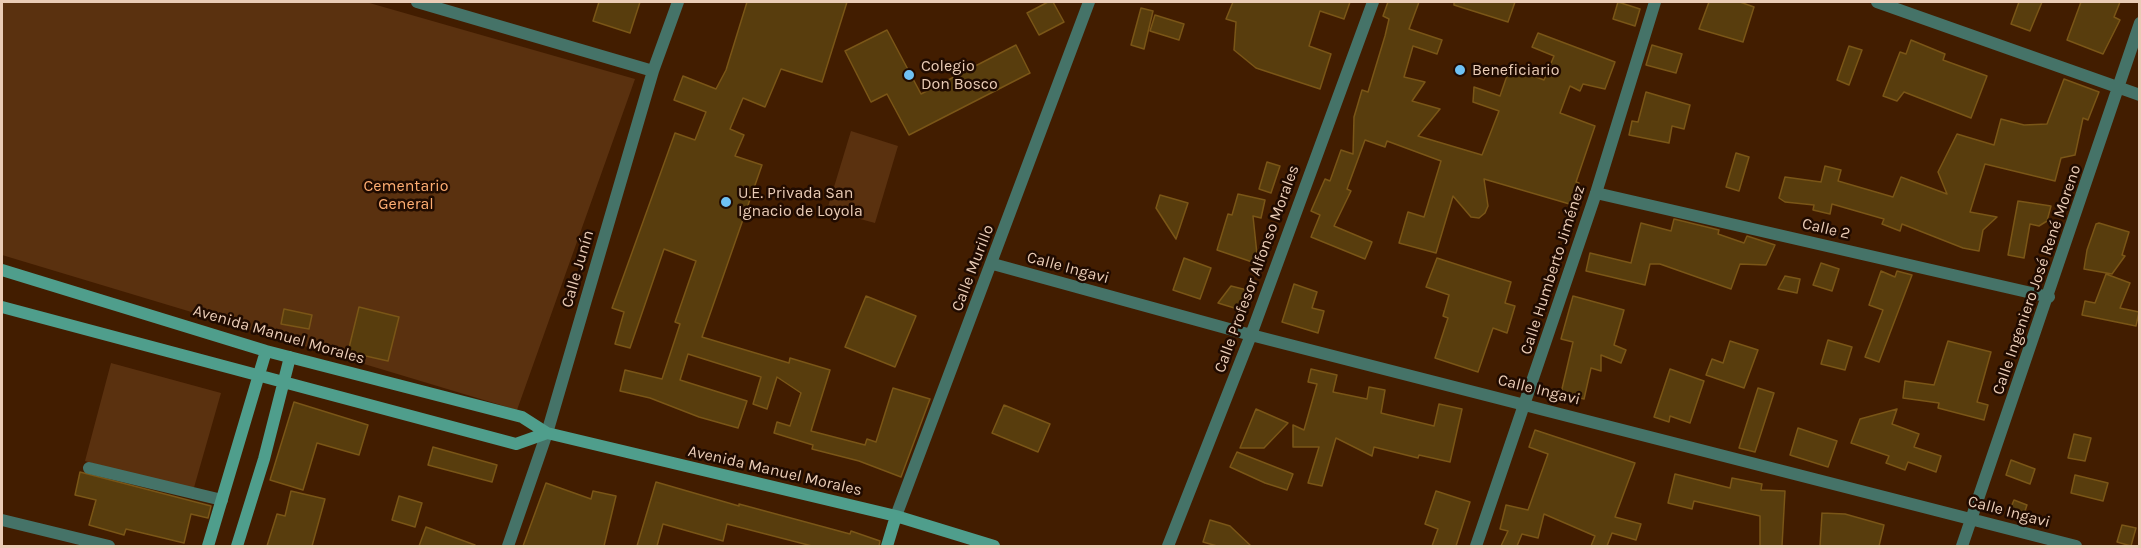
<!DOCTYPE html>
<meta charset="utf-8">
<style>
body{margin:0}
#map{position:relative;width:2141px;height:548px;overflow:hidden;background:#421d00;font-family:Karla,sans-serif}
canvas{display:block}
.frame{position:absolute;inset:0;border:3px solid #eaccb6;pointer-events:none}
</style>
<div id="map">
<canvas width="2141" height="548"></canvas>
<div class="frame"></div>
</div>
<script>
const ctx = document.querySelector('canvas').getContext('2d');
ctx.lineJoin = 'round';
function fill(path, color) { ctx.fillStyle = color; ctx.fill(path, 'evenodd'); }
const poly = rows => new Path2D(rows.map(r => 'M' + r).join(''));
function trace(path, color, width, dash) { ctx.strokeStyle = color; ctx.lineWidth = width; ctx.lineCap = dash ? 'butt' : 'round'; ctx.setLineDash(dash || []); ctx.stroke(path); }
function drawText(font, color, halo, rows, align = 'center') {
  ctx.font = font + ' Karla,sans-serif'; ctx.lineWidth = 5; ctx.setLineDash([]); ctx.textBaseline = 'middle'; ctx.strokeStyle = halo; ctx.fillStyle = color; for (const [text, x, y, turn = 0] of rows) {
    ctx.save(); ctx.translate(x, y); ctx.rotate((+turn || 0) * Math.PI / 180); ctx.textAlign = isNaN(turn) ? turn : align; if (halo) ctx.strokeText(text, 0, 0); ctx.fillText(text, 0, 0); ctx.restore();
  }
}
const green = poly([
 [2,2,366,2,635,79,517,410,2,255],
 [851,131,898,146,875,223,827,210],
 [111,363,221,393,193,491,85,461]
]);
const building = poly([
 [599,2,640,2,630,33,593,21,599,2],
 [747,2,847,2,822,82,781,69,765,107,743,98,730,129,744,135,735,156,762,165,702,337,789,363,790,358,830,370,811,431,865,445,867,439,876,442,893,388,930,399,901,477,859,461,812,449,813,445,774,433,777,422,790,426,801,393,777,377,767,409,753,404,761,377,688,354,680,380,747,401,738,428,699,417,650,398,620,391,625,370,662,379,680,324,675,322,696,261,664,249,630,348,615,344,624,312,612,308,675,133,695,140,706,112,674,100,683,76,716,89,726,70,747,2],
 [1048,2,1053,2,1064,22,1039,35,1027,13,1048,2],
 [1233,2,1350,2,1344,19,1320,11,1309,46,1331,54,1320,89,1256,68,1234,50,1236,22,1226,19,1233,2],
 [1388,2,1419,2,1409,29,1442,40,1437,54,1413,46,1404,77,1425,82,1412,101,1440,109,1418,136,1482,155,1499,111,1473,102,1474,87,1500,96,1510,67,1544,80,1554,56,1532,47,1538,33,1615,62,1605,89,1583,84,1580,91,1570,86,1560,113,1595,126,1576,182,1579,183,1573,205,1484,179,1488,206,1485,213,1479,218,1471,217,1453,196,1436,253,1399,243,1408,212,1424,217,1441,161,1387,141,1385,147,1365,140,1347,189,1351,191,1334,226,1372,242,1365,259,1311,237,1320,215,1311,211,1325,179,1330,181,1341,150,1353,154,1354,117,1362,90,1368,92,1385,36,1389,19,1383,16,1388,2],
 [1454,2,1515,2,1508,22,1454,5,1454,2],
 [1618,2,1640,9,1635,26,1613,19,1618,2],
 [1709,2,1740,2,1754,7,1743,42,1699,29,1709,2],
 [2019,2,2042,2,2030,31,2011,24,2019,2],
 [2081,2,2120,2,2114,17,2120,20,2103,54,2067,40,2081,2],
 [1141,8,1153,11,1144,49,1131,45,1141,8],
 [1155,15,1184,24,1179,40,1150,31,1155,15],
 [887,30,921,94,1016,45,1030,73,909,135,887,94,871,102,845,51,887,30],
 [1911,40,1945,54,1943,60,1987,76,1971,118,1904,92,1897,101,1883,96,1900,52,1906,54,1911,40],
 [1652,45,1682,54,1676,73,1646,65,1652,45],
 [1849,46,1862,50,1849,85,1837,80,1849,46],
 [2064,79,2099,92,2088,120,2083,118,2075,155,2061,158,2055,181,1985,164,1970,212,1997,217,1983,230,1979,251,1963,248,1902,224,1900,231,1882,224,1884,219,1832,204,1830,214,1813,210,1814,205,1785,202,1779,198,1785,177,1821,182,1825,166,1841,170,1838,181,1893,197,1901,177,1947,194,1938,172,1957,134,1994,145,2001,119,2024,125,2047,124,2064,79],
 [1646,92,1690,105,1684,129,1672,126,1669,143,1629,135,1632,121,1638,122,1646,92],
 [1736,153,1749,157,1739,191,1726,187,1736,153],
 [1267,162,1280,166,1271,193,1259,189,1267,162],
 [1238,194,1265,200,1261,218,1253,216,1258,264,1217,250,1228,214,1232,215,1238,194],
 [1160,195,1188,203,1176,239,1156,208,1160,195],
 [2018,201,2051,206,2047,221,2039,226,2030,224,2024,258,2008,255,2018,201],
 [1674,219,1719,230,1718,234,1744,243,1747,236,1775,245,1766,265,1740,264,1731,289,1660,264,1650,264,1645,285,1586,271,1590,253,1631,263,1641,223,1671,231,1674,219],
 [2099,223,2129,232,2122,255,2125,256,2112,274,2084,269,2087,250,2096,224,2099,223],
 [1184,258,1211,268,1200,299,1173,290,1184,258],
 [1437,258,1511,282,1505,303,1515,306,1507,333,1493,328,1478,372,1435,358,1448,318,1443,316,1449,295,1426,287,1437,258],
 [1821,263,1839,269,1832,291,1813,285,1821,263],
 [1881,271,1895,277,1897,271,1912,275,1879,362,1865,357,1883,310,1869,305,1881,271],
 [2106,274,2130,283,2120,308,2139,312,2136,326,2082,315,2085,301,2095,303,2106,274],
 [1785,276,1800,279,1797,293,1778,289,1785,276],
 [1294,284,1317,292,1312,308,1324,311,1318,333,1282,322,1294,284],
 [1231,286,1247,290,1241,310,1218,303,1231,286],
 [866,296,916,316,895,367,845,347,866,296],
 [1573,296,1624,310,1614,345,1626,350,1621,363,1601,355,1601,371,1591,368,1584,399,1561,393,1573,342,1561,339,1573,296],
 [359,307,399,317,388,361,348,352,359,307],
 [284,309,312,315,309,329,281,324,284,309],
 [1828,340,1852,347,1845,370,1821,364,1828,340],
 [1730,341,1758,350,1744,388,1706,375,1712,359,1723,363,1730,341],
 [1948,341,1991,352,1977,402,1988,405,1984,420,1938,408,1939,403,1903,398,1905,381,1934,385,1948,341],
 [1311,369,1337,375,1333,392,1367,399,1369,387,1385,390,1381,413,1434,426,1439,404,1462,409,1450,462,1419,455,1418,458,1374,447,1372,456,1336,438,1322,486,1308,483,1319,447,1293,447,1293,425,1304,430,1317,384,1308,382,1311,369],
 [1670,369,1704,381,1690,423,1670,416,1669,422,1654,417,1670,369],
 [1758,388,1774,393,1755,452,1739,448,1758,388],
 [294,402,368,425,359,455,317,443,303,490,270,480,294,402],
 [1004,405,1050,424,1038,452,992,433,1004,405],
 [1256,409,1288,423,1264,448,1240,448,1256,409],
 [1897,409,1892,424,1919,434,1914,447,1941,456,1936,472,1908,462,1905,470,1886,463,1889,456,1851,443,1860,419,1897,409],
 [1798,428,1837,441,1828,467,1790,455,1798,428],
 [1535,430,1635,463,1615,517,1641,524,1636,540,1612,533,1607,546,1591,546,1595,536,1544,514,1538,538,1522,534,1517,546,1501,546,1508,531,1500,529,1506,505,1528,510,1548,454,1529,447,1535,430],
 [2074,434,2091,438,2085,461,2068,458,2074,434],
 [433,447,497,465,492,482,428,465,433,447],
 [1237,452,1293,474,1287,490,1265,483,1230,467,1237,452],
 [2011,460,2035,469,2030,484,2006,475,2011,460],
 [80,472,211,506,208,518,191,514,184,543,126,529,124,535,89,525,96,500,75,495,80,472],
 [1675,474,1730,488,1732,478,1762,484,1761,490,1785,491,1782,546,1760,546,1760,516,1694,501,1692,509,1668,503,1675,474],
 [2075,475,2108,483,2103,501,2071,493,2075,475],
 [656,482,739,506,739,504,850,534,851,531,880,541,879,546,812,546,727,524,723,541,663,524,657,546,637,546,656,482],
 [546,483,591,499,593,491,616,496,604,546,523,546,546,483],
 [291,491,325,499,312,546,267,546,277,514,285,516,291,491],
 [1436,491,1470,502,1456,546,1432,546,1438,529,1425,524,1436,491],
 [399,496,422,503,415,527,392,520,399,496],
 [2014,500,2027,505,2023,517,2009,512,2014,500],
 [1822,513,1845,514,1884,525,1879,546,1820,546,1822,513],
 [1210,520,1230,526,1251,546,1217,546,1203,542,1210,520],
 [2122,525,2136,528,2131,546,2117,542,2122,525],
 [426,527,475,545,475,546,419,546,426,527]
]);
const street = poly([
 [417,2,653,71],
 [1877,2,2140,95],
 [1596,193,2049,297],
 [993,264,1251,335,2076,546],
 [89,468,222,500],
 [896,516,1089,2],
 [2,520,109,546],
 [508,546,547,433,653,71,678,2],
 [1168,546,1251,335,1373,2],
 [1476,546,1596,193,1655,2],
 [1962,546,2140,23]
]);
const secondary = poly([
 [2,270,266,351,522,417,547,433,896,516,994,546],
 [2,307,516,444,547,433],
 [208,546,266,351],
 [237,546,264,459,290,357],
 [887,546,896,516]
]);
const markers = [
 [1460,70,6,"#6fc2f4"],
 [909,75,6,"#6fc2f4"],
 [726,202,6,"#6fc2f4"]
];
const poiNames = [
 ["Colegio",921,66],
 ["Don Bosco",921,84],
 ["Beneficiario",1472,70],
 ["U.E. Privada San",738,193],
 ["Ignacio de Loyola",738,211]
];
const parkNames = [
 ["Cementario",406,186],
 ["General",406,204]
];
const streetNames = [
 ["Calle 2",1826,229,13],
 ["Calle Murillo",973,268,-69],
 ["Calle Ingavi",1068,268,15],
 ["Calle Junín",578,269,-74],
 ["Calle Profesor Alfonso Morales",1257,269,-70],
 ["Calle Humberto Jiménez",1553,270,-72],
 ["Calle Ingeniero José René Moreno",2037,280,-71],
 ["Avenida Manuel Morales",279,335,16],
 ["Calle Ingavi",1539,390,14],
 ["Avenida Manuel Morales",775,471,13],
 ["Calle Ingavi",2009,512,15]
];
fill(green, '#5a310f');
fill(building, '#583d0d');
trace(building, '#7a5617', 1.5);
trace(street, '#457368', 12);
trace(secondary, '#4f9e8c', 12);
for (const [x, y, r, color] of markers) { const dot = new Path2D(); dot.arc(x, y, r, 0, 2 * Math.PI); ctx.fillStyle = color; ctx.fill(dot); trace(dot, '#200b00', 2); }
drawText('16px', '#eaccb6', '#200b00', poiNames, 'left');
drawText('16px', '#ffae72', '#200b00', parkNames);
drawText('16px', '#eaccb6', '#200b00', streetNames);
</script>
